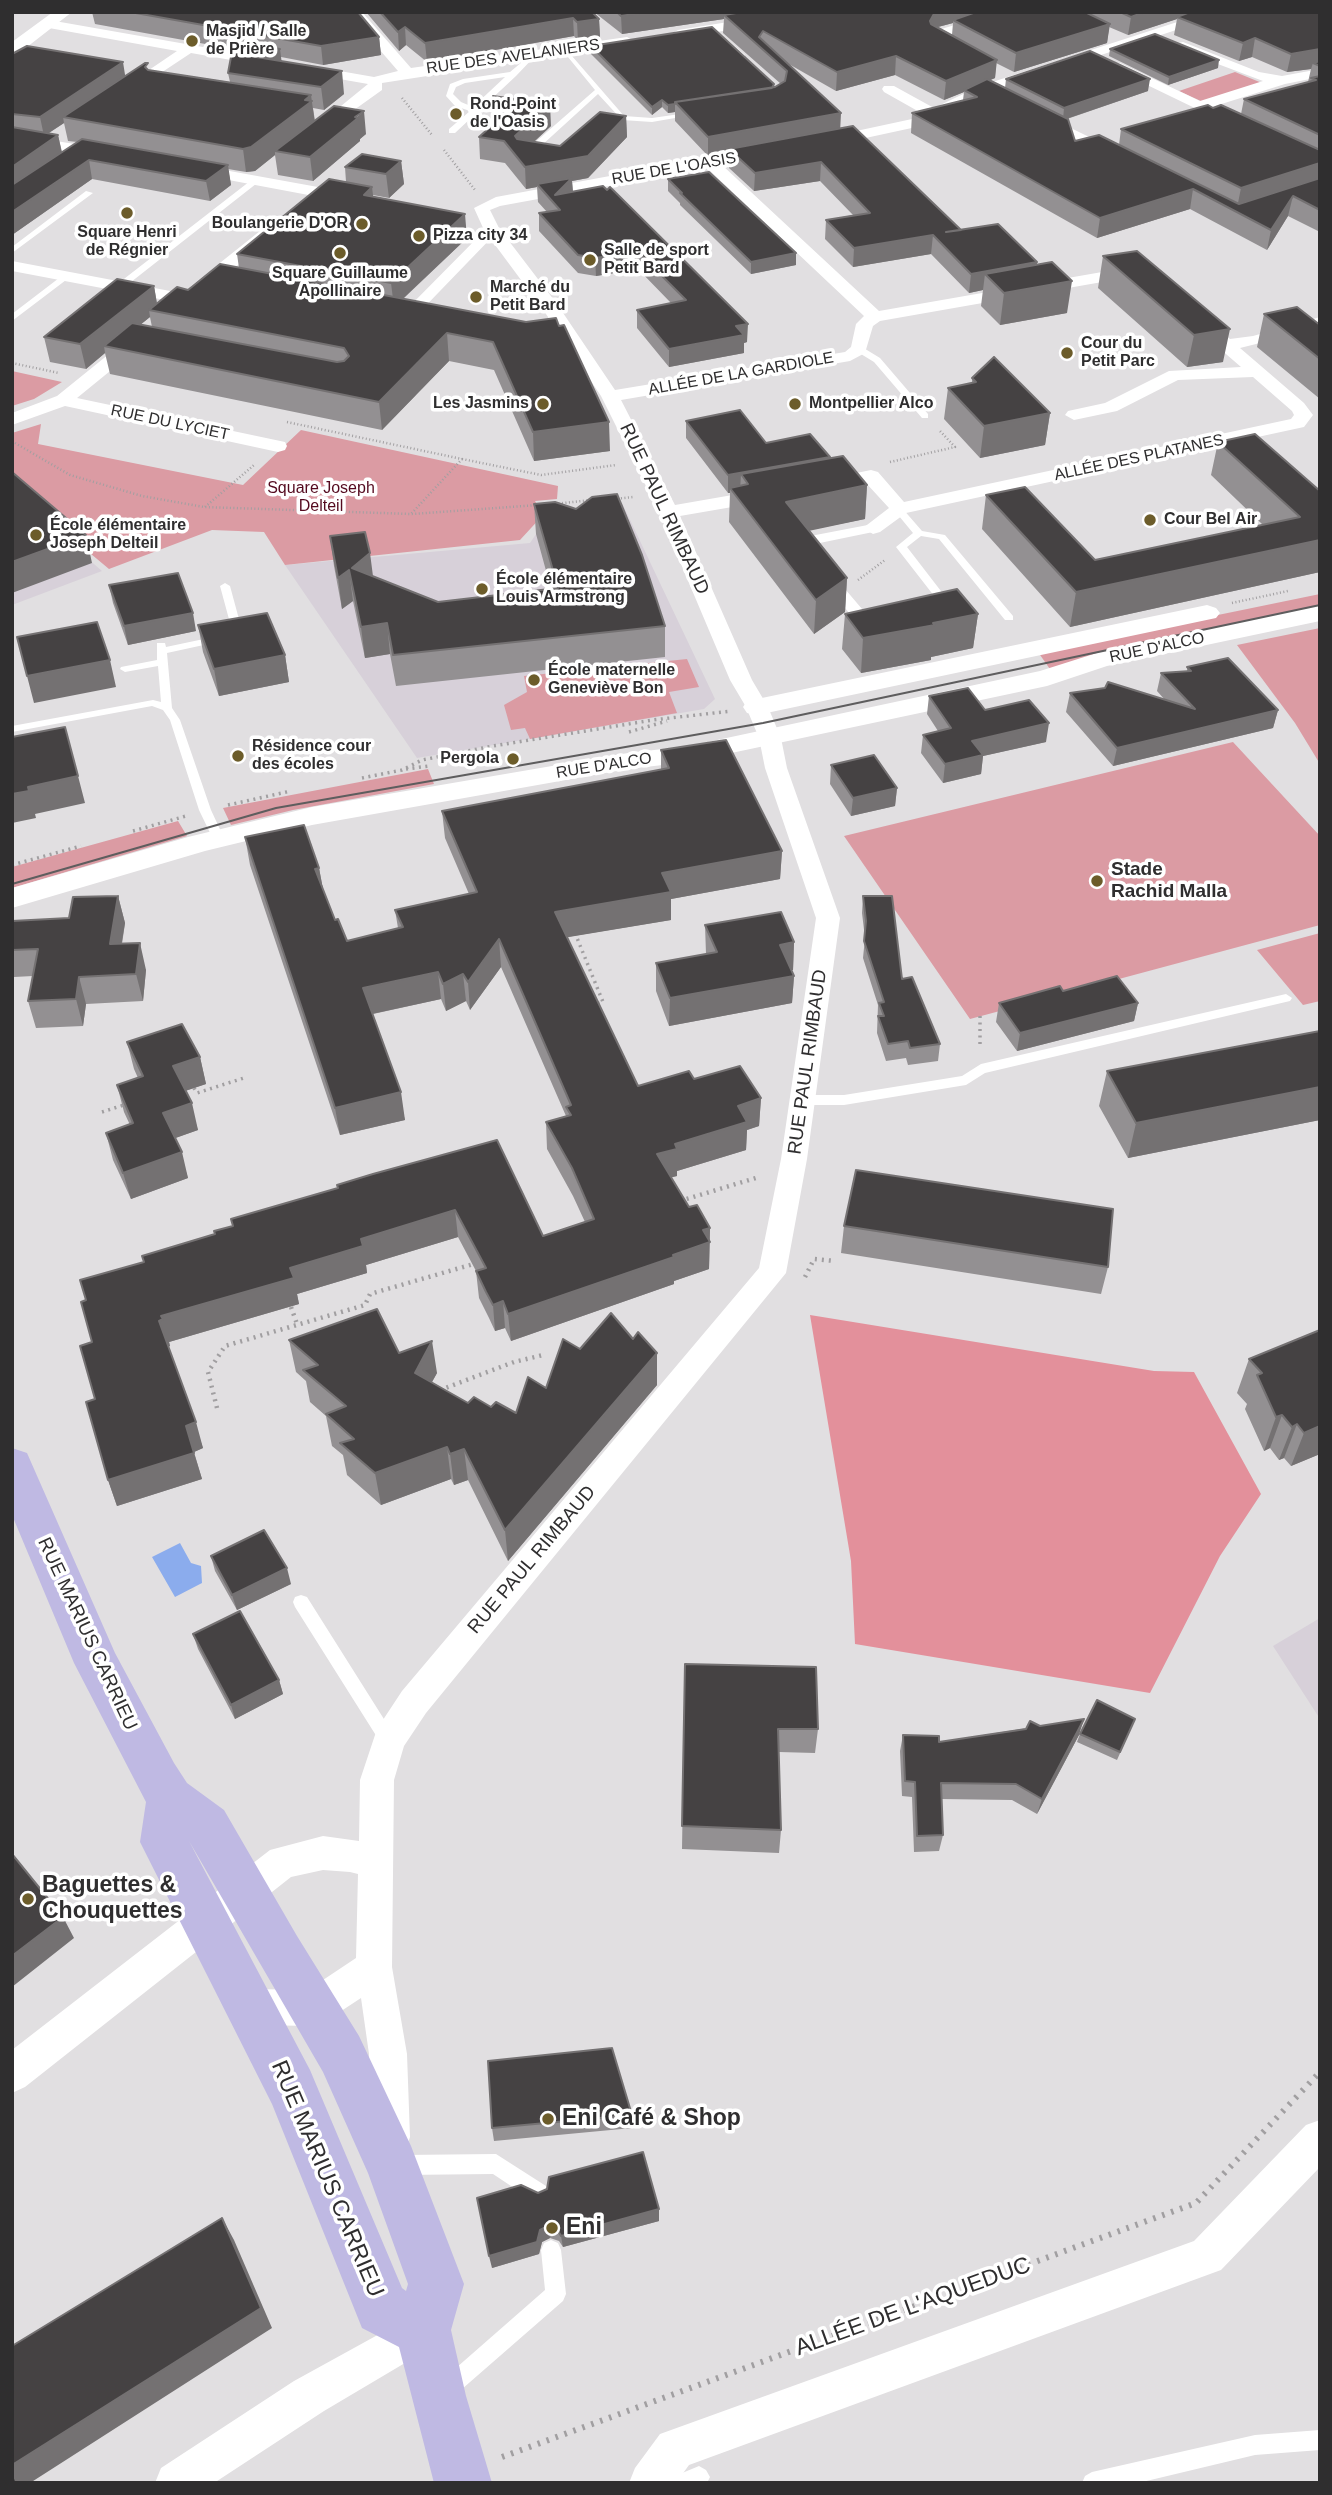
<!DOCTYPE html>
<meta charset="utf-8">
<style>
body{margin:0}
#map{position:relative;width:1332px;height:2495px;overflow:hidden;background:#e1dfe1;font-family:Arial,sans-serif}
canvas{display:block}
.frame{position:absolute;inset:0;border:14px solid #2f2e2f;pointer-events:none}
</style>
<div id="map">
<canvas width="1332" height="2495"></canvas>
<div class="frame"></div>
</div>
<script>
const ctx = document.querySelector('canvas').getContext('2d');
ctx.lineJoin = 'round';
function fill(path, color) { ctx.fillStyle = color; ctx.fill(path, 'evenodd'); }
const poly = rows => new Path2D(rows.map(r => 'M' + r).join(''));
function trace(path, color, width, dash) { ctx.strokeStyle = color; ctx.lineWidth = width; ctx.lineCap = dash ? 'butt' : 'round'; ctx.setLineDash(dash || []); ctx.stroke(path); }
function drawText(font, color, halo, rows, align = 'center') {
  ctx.font = font + ' Arial,sans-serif'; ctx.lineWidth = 7; ctx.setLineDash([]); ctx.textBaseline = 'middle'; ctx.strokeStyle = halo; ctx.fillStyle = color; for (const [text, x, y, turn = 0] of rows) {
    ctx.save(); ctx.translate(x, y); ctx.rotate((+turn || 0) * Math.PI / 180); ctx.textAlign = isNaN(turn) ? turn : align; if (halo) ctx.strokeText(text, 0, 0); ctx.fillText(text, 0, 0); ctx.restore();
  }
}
const built = poly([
 [12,481,18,498,102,571,12,605],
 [622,503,715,699,704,709,417,758,285,565,530,543,551,512],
 [1320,1618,1320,1719,1273,1646]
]);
const green = poly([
 [1235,72,1262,83,1205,103,1179,91],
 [12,371,62,382,34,399,12,406],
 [41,424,38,444,243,485,301,430,558,486,557,499,535,501,543,515,520,540,285,565,264,532,212,530,109,569,24,498,12,476,12,433],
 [1320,594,1320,609,1052,672,1038,652],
 [1320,628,1320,764,1295,723,1237,645],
 [687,659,699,687,669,692,677,713,530,739,525,728,511,730,504,705,527,692,524,676],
 [1233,742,1320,836,1320,925,970,1019,844,836],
 [428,769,434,784,293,810,231,825,223,808],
 [178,821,187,836,12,888,12,867],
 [1320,933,1320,1001,1303,1005,1257,950]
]);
const forest = poly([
 [810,1315,1154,1371,1194,1372,1261,1494,1220,1556,1150,1693,855,1644,851,1561]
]);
const water = poly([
 [180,1543,191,1563,201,1566,202,1583,175,1597,152,1557]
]);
const pathFar3 = poly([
 [402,98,432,135],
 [444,150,475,190],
 [12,363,59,373],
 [287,422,462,459,411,514],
 [15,443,70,475,142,496,204,507,411,514,539,505],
 [462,459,541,475,616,465],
 [890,462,955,447,940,431],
 [614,499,633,497],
 [555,504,591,500],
 [205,507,254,465],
 [858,580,885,560],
 [1232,603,1288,591]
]);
const pathFar2 = poly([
 [629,732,667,721],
 [406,769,429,766],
 [362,778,402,770,422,760,493,746,653,720,731,711],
 [228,805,291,791],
 [133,831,186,816],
 [12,865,81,846],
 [575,933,603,1002,596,1004],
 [980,1016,980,1047],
 [194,1088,197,1093,247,1077],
 [102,1112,127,1104]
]);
const pathFar1 = poly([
 [680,1201,759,1177],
 [805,1277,814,1259,835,1261],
 [291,1307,297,1324],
 [440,1390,514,1362,543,1355],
 [217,1408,208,1372,225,1346,365,1305,370,1294,477,1263]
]);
const path = poly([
 [502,2457,1196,2203,1320,2072]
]);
const service = poly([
 [710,28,714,28,745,55,745,57,741,57,710,30,710,28],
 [565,48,624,116,652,118,694,112,698,114,652,122,622,120,598,94,530,156,524,156,524,152,595,90,563,51,565,48],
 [534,52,536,55,516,76,455,133,449,133,449,129,470,111,455,106,446,96,450,84,463,79,510,72,534,52],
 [505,77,473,107,461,102,453,94,456,87,465,83,505,77],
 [254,178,261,180,117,293,111,293,111,289,254,178],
 [86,191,93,193,12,253,12,247,86,191],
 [63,275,70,277,12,321,12,314,63,275],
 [856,347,862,347,880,358,928,414,928,418,922,418,874,362,856,351,856,347],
 [899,507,902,508,922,531,945,535,1013,616,1013,620,1005,620,939,539,921,536,907,547,954,608,949,611,945,610,896,547,913,533,894,510,899,507],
 [225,583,230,586,243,634,242,636,234,636,233,634,220,586,225,583],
 [218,636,222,637,222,641,167,653,172,708,180,720,211,810,224,838,222,841,214,841,199,810,170,720,163,710,152,706,12,732,12,726,153,700,161,702,158,666,125,672,120,669,121,667,157,660,157,643,165,643,166,647,218,636],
 [1286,994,1292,998,1290,1001,985,1073,966,1085,844,1105,801,1105,794,1100,801,1095,844,1095,962,1076,981,1064,1286,994],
 [301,1595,307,1597,394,1735,396,1740,394,1745,388,1748,382,1745,295,1607,293,1602,295,1597,301,1595],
 [496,2154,546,2186,549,2193,546,2200,539,2203,532,2200,493,2174,402,2175,395,2172,392,2165,395,2158,402,2155,496,2154],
 [551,2240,558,2243,561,2250,566,2294,563,2301,454,2396,447,2399,440,2396,437,2389,440,2382,545,2290,541,2250,544,2243,551,2240],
 [1320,2430,1320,2450,1255,2455,1138,2483,1082,2483,1085,2476,1092,2472,1255,2435,1320,2430],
 [699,2466,706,2470,710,2477,707,2483,672,2483,675,2476,699,2466]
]);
const pedestrian = poly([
 [492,226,496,227,496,233,411,321,401,321,401,315,488,227,492,226],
 [873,524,880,528,878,531,810,545,814,551,807,555,802,554,793,542,800,538,873,524],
 [829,574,834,576,879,629,881,632,879,635,867,635,824,582,821,579,829,574]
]);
const minor = poly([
 [347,12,362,12,411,68,627,37,634,41,627,45,382,83,382,90,319,135,314,134,312,131,314,128,368,84,191,53,126,96,119,92,121,89,177,51,49,28,42,24,49,20,374,77,398,71,347,12],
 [791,12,826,12,819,16,678,38,671,34,678,30,791,12],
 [997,12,1019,12,946,37,964,48,964,54,954,54,931,40,935,31,997,12],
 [1208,12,1230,12,990,92,921,126,824,147,816,142,819,139,912,119,923,114,884,92,882,89,884,86,894,86,934,108,980,86,1208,12],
 [1183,42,1259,72,1282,76,1320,69,1320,77,1285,84,1212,107,1241,121,1243,124,1236,128,1108,66,1110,63,1120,63,1200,101,1263,81,1178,49,1178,43,1183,42],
 [1040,113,1122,153,1125,156,1117,161,1112,159,1035,120,1033,117,1035,114,1040,113],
 [12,134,106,149,114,154,106,159,12,143,12,134],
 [767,147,775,152,772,155,722,165,879,311,1125,268,1142,270,1144,274,1136,279,1125,278,880,321,873,326,865,353,850,361,621,400,675,505,767,489,777,495,767,501,680,516,752,680,768,707,781,738,787,768,840,918,807,1159,786,1273,426,1713,404,1746,394,1780,392,1967,407,2054,410,2137,405,2151,391,2156,377,2151,372,2137,369,2054,361,1998,326,2021,313,2026,252,2025,239,2020,234,2007,239,1994,252,1989,308,1990,356,1958,358,1874,350,1872,323,1870,291,1877,25,2087,12,2093,12,2050,270,1850,323,1836,359,1841,360,1780,377,1729,402,1691,759,1268,781,1159,816,918,765,768,759,738,746,707,730,680,659,512,601,396,544,311,484,230,474,208,496,197,767,147],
 [707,168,864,316,856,324,851,347,845,352,615,390,557,304,499,228,490,210,500,206,707,168],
 [191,164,351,193,359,198,351,203,186,172,183,169,186,166,191,164],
 [266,229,272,231,274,234,272,237,203,294,191,294,189,290,191,286,260,231,266,229],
 [12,261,186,294,194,299,186,304,12,271,12,261],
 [1320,317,1320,328,1240,348,1304,403,1313,415,1304,427,906,513,880,532,873,534,863,528,889,508,866,483,824,491,814,485,817,481,871,470,878,472,904,502,1291,419,1294,415,1292,411,1253,377,1178,380,1117,411,1074,420,1065,415,1068,411,1105,403,1169,371,1241,367,1211,341,1208,337,1211,333,1223,333,1230,339,1253,336,1320,317],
 [136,336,142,337,145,341,142,345,77,398,285,442,287,446,285,450,278,452,65,406,12,425,12,413,57,396,130,337,136,336],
 [1320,2120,1320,2167,1221,2270,689,2465,676,2483,629,2483,635,2468,660,2434,1194,2241,1306,2125,1320,2120],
 [423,2310,437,2316,443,2330,437,2344,324,2411,214,2483,155,2483,161,2468,294,2381,423,2310]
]);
const tertiary = poly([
 [53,12,72,12,18,54,12,55,12,42,53,12],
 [1207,605,1216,608,1220,613,1216,618,757,715,747,713,743,707,747,701,757,699,1207,605],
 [1320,605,1320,621,1107,666,1047,686,689,762,628,769,312,825,205,851,12,908,12,888,188,837,312,807,628,753,689,746,1040,671,1100,652,1320,605]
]);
const primary = poly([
 [12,1448,27,1453,115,1653,174,1763,187,1783,224,1810,297,1936,359,2036,411,2146,464,2284,451,2330,466,2396,492,2483,434,2483,399,2347,362,2328,272,2104,140,1842,146,1802,74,1663,12,1515,12,1448],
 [189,1841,323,2072,368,2173,408,2284,406,2291,402,2288,310,2070,189,1841]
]);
const tram = poly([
 [12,884,276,808,763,723,1320,605]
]);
const wall = poly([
 [92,12,358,12,379,37,381,55,323,65,281,57,281,61,344,94,324,110,313,108,315,121,366,134,360,139,360,141,313,181,278,175,275,155,255,171,246,172,228,169,231,185,210,201,92,179,12,235,12,54,125,76,149,70,230,82,228,73,233,49,95,24],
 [64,123,68,141,77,142,62,152,58,135,49,133],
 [366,12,592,12,599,19,600,37,578,41,574,36,427,62,406,45,399,51],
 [594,12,1320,12,1320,232,1288,216,1267,250,1190,209,1097,238,911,133,912,113,963,100,964,92,944,100,895,75,836,91,787,63,840,129,961,230,1037,262,1037,265,1067,313,1000,325,981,306,983,290,969,293,931,254,853,267,825,239,826,220,853,215,820,181,754,191,729,168,729,153,708,156,675,121,675,112,668,113,662,107,652,115,591,54,591,46,774,87,781,84,723,33,724,19,622,34],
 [1177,19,1174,35,1239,61,1252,57,1287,72,1311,69,1308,82,1244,99,1241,114,1213,108,1121,129,1119,145,1075,141,1067,119,1148,91,1006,79,1005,88,990,80,995,78,996,63,1014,72,1107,43,1109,27,1128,35],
 [953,23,952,35,938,27],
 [1110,49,1218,68,1168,85,1109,56],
 [493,96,551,126,534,142,560,146,626,116,627,137,588,178,572,181,573,191,747,342,744,343,744,353,669,367,637,328,637,310,671,303,638,269,596,276,578,273,539,231,539,213,547,212,538,202,537,187,526,189,505,163,480,159,479,137,498,120,494,117],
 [401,161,404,184,389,198,373,195,373,197,467,238,403,299,526,322,610,451,534,461,494,370,449,361,382,430,110,374,105,353,86,369,50,362,44,337,154,286,157,303,239,268,237,254,346,182,345,167],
 [150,317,152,327,141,324],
 [668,179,796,253,796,265,751,274,680,205,680,203,668,191],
 [1137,251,1223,362,1187,367,1098,288,1103,256],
 [1264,314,1320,325,1320,399,1257,347],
 [972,378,1050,413,1045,445,980,458,944,419,948,388,972,383],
 [686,421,830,459,867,485,865,519,809,530,847,578,845,612,814,634,729,522,730,493,728,493,686,438],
 [1218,442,1320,491,1320,572,1070,627,982,529,986,495,1095,560,1263,525,1211,475],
 [534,504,665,626,665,657,396,686,390,654,365,658,353,601,342,609,334,566,330,536,373,576,438,602,551,589,536,534],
 [109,585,196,631,128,645,113,603],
 [845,614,978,614,973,648,931,657,931,660,861,673,842,649],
 [198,625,285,655,289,682,219,696,203,652],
 [1187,667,1278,710,1273,728,1113,766,1066,712,1070,693,1165,700,1157,691,1161,673,1187,671],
 [929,696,985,710,1046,742,983,756,981,774,943,783,921,753,923,735,938,731,927,714],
 [661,750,782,851,780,879,671,899,671,920,567,937,638,1086,694,1079,761,1098,759,1126,747,1130,746,1150,677,1171,677,1176,671,1177,689,1207,710,1228,709,1269,674,1281,674,1284,511,1341,505,1328,495,1331,489,1318,479,1298,476,1271,458,1237,366,1265,367,1273,297,1294,299,1304,169,1342,170,1346,168,1347,203,1448,194,1452,202,1479,117,1506,108,1480,95,1399,92,1342,86,1300,144,1262,215,1234,233,1226,338,1188,373,1174,543,1236,585,1222,573,1196,547,1149,546,1122,566,1116,501,967,470,1010,466,1001,446,1011,441,999,373,1014,405,1120,340,1135,250,865,245,837,319,868,323,889,335,920,347,941,398,928,395,910,469,894,445,838,442,811,661,770],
 [831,765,897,788,895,806,851,816,830,784],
 [118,896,125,923,122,944,146,970,143,1001,86,1004,83,1026,36,1028,28,1001,33,976,14,977,12,972,12,921,69,918],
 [863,896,902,979,940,1044,938,1061,908,1065,906,1058,886,1061,877,1033,878,1005,863,958,865,938,862,913],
 [705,925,794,942,793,970,791,970,794,976,792,1003,669,1026,656,991,656,963,706,954],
 [1063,991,1138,1003,1134,1021,1017,1051,996,1022,999,1003],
 [1320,1031,1320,1120,1128,1158,1099,1106,1107,1071],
 [127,1042,200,1057,206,1084,185,1091,198,1130,175,1138,188,1178,131,1199,113,1160,106,1133,130,1125,124,1112,117,1085,138,1078,134,1069],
 [844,1226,1108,1267,1101,1294,841,1253],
 [1320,1330,1320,1454,1291,1466,1284,1458,1279,1460,1270,1448,1264,1451,1245,1409,1247,1404,1237,1393,1249,1359],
 [633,1339,657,1353,657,1385,508,1561,468,1480,454,1485,451,1479,381,1505,347,1475,343,1455,332,1446,326,1416,310,1402,306,1381,296,1372,289,1340,399,1353,437,1373,432,1382,468,1403,516,1413,546,1388,580,1349],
 [211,1556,291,1584,237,1610,215,1571],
 [193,1634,279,1680,283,1694,235,1719,198,1649],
 [685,1664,818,1729,815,1753,779,1752,781,1830,779,1853,682,1849],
 [1135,1719,1117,1760,1077,1742,1080,1734],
 [1040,1726,1079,1735,1037,1814,1012,1800,941,1799,943,1835,939,1851,914,1852,912,1797,902,1796,900,1751,903,1735,939,1742],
 [632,2115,632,2128,494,2141,492,2128],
 [538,2193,659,2209,659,2221,563,2247,559,2241,550,2238,542,2242,539,2254,492,2268]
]);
const shadedWall = poly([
 [646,12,770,12,724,15,724,19,622,34,621,16],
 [935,12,987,12,953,20,953,23,934,28,930,21],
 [1145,12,1199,12,1177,17,1177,19,1128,35,1131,17],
 [573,18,574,36,427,62,425,43],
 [599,19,600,37,578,41,577,22],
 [1110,24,1107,43,1014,72,1016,53],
 [405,27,406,45,399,51,398,32],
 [379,37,381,55,323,65,321,46],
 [1255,38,1252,57,1239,61,1243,43],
 [280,49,283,72,244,55],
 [1320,49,1320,66,1313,63,1311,69,1287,72,1291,54],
 [896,56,895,75,836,91,837,72],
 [997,60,995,78,966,91,964,90,964,92,944,100,946,81],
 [1219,60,1218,68,1168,85,1169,77],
 [123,62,126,81,63,117,64,123,44,136,40,117],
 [342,71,344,94,324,110,321,87],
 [1150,79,1148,91,1063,120,1064,108],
 [311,95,315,124,275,151,275,155,255,171,246,172,243,149],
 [662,100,662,107,652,115,652,107],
 [550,104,551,126,516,158,515,136],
 [675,104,675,112,668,113,668,105],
 [364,111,366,134,360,139,360,141,313,181,310,157],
 [841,113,840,133,729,149,729,153,708,156,708,137],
 [626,116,627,137,588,178,572,181,573,195,555,195,537,184,537,187,526,189,525,167],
 [58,135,62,154,12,190,12,167],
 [89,160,92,179,12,235,12,212],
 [401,161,404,184,389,198,386,174],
 [821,162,820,181,754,191,755,173],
 [1320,163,1320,179,1237,208,1241,188],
 [228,165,231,185,210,201,206,181],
 [372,187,375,211,364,195],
 [1193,189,1190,209,1097,238,1100,218],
 [1293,196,1288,216,1267,250,1271,230],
 [465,214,467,238,394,307,391,283],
 [933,235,931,254,853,267,854,248],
 [638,252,638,269,596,276,595,258],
 [796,253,796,265,751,274,751,262],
 [1037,262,1035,281,985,274,983,290,969,293,971,274],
 [1072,281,1067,313,1000,325,1004,293],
 [154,286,158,311,149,310,150,317,112,348,104,346,105,353,86,369,80,344],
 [748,324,747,342,744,343,744,353,669,367,669,349,736,326],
 [1230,329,1223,362,1187,367,1194,335],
 [447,333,449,361,382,430,379,402],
 [1050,413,1045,445,980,458,984,426],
 [609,422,610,451,534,461,533,432],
 [830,457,829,475,748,484,741,474,740,491,730,488,730,493,728,493,728,475],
 [867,485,865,519,785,536,786,502],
 [86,535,92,563,12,593,12,562],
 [1320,540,1320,572,1070,627,1076,592],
 [370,553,374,584,352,568],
 [349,570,353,601,342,609,338,578],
 [847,578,845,612,814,634,816,600],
 [193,613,196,631,128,645,124,626],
 [978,614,973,648,931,657,931,660,861,673,863,638],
 [387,623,390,654,365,658,361,627],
 [285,655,289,682,219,696,214,669],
 [110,660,116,687,34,703,27,676],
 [1278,710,1273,728,1113,766,1117,748],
 [1049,723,1046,742,983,756,981,774,943,783,945,764,972,741],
 [78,776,85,803,35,814,36,818,12,823,12,794,28,787],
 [897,788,895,806,851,816,853,798],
 [782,851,780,879,671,899,671,920,557,939,555,912,662,873],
 [319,868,324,895,315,869],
 [118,896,125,923,117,971,110,944],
 [499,939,501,967,470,1010,468,982],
 [794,942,793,970,778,972,780,945],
 [140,943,146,970,143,1001,136,974],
 [438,972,441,999,367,1015,363,988],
 [463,974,466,1001,446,1011,443,984],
 [794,976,792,1003,669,1026,670,998],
 [79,977,86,1004,83,1026,76,999],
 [1138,1003,1134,1021,1017,1051,1020,1033],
 [200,1057,206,1084,179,1093,173,1066],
 [1320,1087,1320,1120,1128,1158,1136,1123],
 [401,1092,405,1120,340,1135,335,1108],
 [761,1098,759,1126,747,1130,746,1150,677,1171,677,1176,657,1181,657,1154,738,1106],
 [192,1103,198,1130,170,1140,163,1113],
 [182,1152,188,1178,131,1199,123,1173],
 [455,1210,458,1237,366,1265,367,1273,297,1294,299,1304,169,1342,170,1346,167,1347,159,1321,161,1316,290,1268,361,1239],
 [710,1228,709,1269,674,1281,674,1284,511,1341,508,1314,673,1255,703,1230],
 [503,1301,505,1328,495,1331,493,1305],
 [432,1341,437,1373,419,1405,415,1373],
 [657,1353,657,1385,508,1561,505,1530],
 [1282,1415,1270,1448,1264,1451,1276,1417],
 [196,1422,203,1448,194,1452,186,1426],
 [1297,1424,1284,1458,1279,1460,1292,1427],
 [1320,1426,1320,1454,1291,1466,1304,1433],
 [447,1447,451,1479,381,1505,375,1473],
 [464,1449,468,1480,454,1485,450,1454],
 [194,1453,202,1479,117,1506,108,1480],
 [287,1568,291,1584,237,1610,232,1595],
 [279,1680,283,1694,235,1719,231,1705],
 [1084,1719,1079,1735,1037,1814,1042,1799],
 [63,1917,74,1938,12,1987,12,1956],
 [659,2209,659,2221,563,2247,561,2236],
 [222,2218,234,2240,272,2328,30,2483,17,2483,12,2471,12,2465],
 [548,2226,550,2238,542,2242,539,2254,492,2268,489,2256]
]);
const building = poly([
 [130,12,358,12,379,37,321,46,130,12],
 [380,12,592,12,599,19,577,22,573,18,425,43,405,27,398,32,380,12],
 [617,12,646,12,621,16,617,12],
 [742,12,935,12,930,21,931,24,997,60,946,81,896,56,837,72,763,31,759,37,841,113,708,137,675,102,775,87,785,81,787,71,724,15,742,12],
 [976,12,1085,12,1110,24,1016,53,953,20,976,12],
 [1120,12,1145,12,1131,17,1120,12],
 [1190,12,1320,12,1320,49,1291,54,1255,38,1243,43,1177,17,1190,12],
 [712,27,774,84,772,88,675,102,675,104,668,105,662,100,652,107,591,46,712,27],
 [1155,34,1219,60,1169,77,1110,49,1155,34],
 [234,41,280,49,244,55,342,71,321,87,228,73,234,41],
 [27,46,123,62,40,117,12,114,12,54,27,46],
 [1090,51,1150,79,1064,108,1006,79,1090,51],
 [1320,61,1320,66,1313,63,1320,61],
 [145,63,148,63,145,67,148,70,311,95,305,100,312,101,251,147,243,149,63,117,145,63],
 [1320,76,1320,135,1244,99,1316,80,1311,78,1320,76],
 [987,79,1068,119,1075,141,1099,135,1239,204,1320,178,1320,210,1293,196,1271,230,1193,189,1100,218,912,113,977,97,964,90,987,79],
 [493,96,550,104,515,136,517,139,560,146,600,112,626,116,588,156,525,167,504,141,479,137,510,109,493,96],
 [1208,105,1213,108,1221,105,1320,150,1320,163,1241,188,1121,129,1208,105],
 [334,106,364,111,355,117,358,118,310,157,275,151,334,106],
 [853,126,961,230,946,232,998,224,1037,262,971,274,933,235,854,248,826,220,870,213,821,162,755,173,729,149,853,126],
 [12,127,58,135,12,167,12,127],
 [82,139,228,165,206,181,89,160,12,212,12,185,82,139],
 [362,154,401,161,386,174,345,167,362,154],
 [709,172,796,253,751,262,680,193,682,193,668,179,709,172],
 [572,178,555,195,603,186,607,190,610,187,748,324,736,326,744,335,669,349,637,310,686,300,638,252,595,258,578,255,539,213,560,210,537,184,572,178],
 [329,179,372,187,364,195,465,214,391,283,237,254,329,179],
 [1137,251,1230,329,1194,335,1103,256,1137,251],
 [1052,262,1072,281,1004,293,985,274,1052,262],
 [220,264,526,322,556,318,559,326,564,325,609,422,533,432,493,342,447,333,379,402,104,346,132,323,337,362,344,361,349,356,344,348,149,310,177,287,188,290,220,264],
 [117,279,154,286,80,344,44,337,117,279],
 [1297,307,1320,325,1320,359,1264,314,1297,307],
 [994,357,1050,413,984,426,948,388,976,382,972,378,994,357],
 [740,410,766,443,810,434,830,457,728,475,686,421,740,410],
 [1255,434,1320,491,1320,540,1076,592,986,495,1025,487,1095,560,1300,517,1218,442,1255,434],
 [843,456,867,485,786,502,847,578,816,600,730,488,748,484,741,474,843,456],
 [12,472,86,535,12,562,12,472],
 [617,494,642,555,665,626,393,655,387,623,361,627,349,570,338,578,330,536,365,532,370,553,352,568,438,602,558,588,534,504,555,502,576,509,592,497,617,494],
 [178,573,193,613,124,626,109,585,178,573],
 [957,589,978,614,933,623,935,625,863,638,845,614,957,589],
 [267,613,285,655,214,669,198,625,267,613],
 [97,622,110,660,27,676,17,637,97,622],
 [1228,658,1278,710,1117,748,1070,693,1105,688,1108,682,1195,709,1161,673,1191,671,1187,667,1228,658],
 [968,688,985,710,1029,700,1049,723,972,741,983,755,945,764,923,735,951,728,929,696,968,688],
 [65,727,78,776,28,787,29,791,12,794,12,737,65,727],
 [726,740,782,851,662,873,671,892,555,912,638,1086,689,1071,694,1079,740,1066,761,1098,738,1106,747,1122,675,1144,677,1149,657,1154,689,1207,697,1205,710,1228,703,1230,710,1242,673,1255,674,1257,508,1314,503,1301,493,1305,486,1292,476,1271,486,1268,455,1210,361,1239,363,1246,290,1268,294,1278,161,1316,163,1319,159,1321,196,1422,186,1426,194,1453,108,1480,86,1402,95,1399,80,1346,92,1342,81,1302,86,1300,80,1280,144,1262,142,1256,215,1234,214,1231,233,1226,231,1219,338,1188,337,1185,373,1174,497,1140,543,1236,594,1219,572,1168,546,1122,571,1115,566,1107,571,1105,499,939,468,982,463,974,443,984,438,972,363,988,401,1092,335,1108,245,837,304,825,319,868,315,869,335,920,338,919,347,941,403,927,395,910,477,892,442,811,669,768,661,750,726,740],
 [874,755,897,788,853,798,831,765,874,755],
 [118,896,110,944,140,943,136,974,79,977,76,999,28,1001,38,949,12,950,12,921,69,918,73,897,118,896],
 [863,896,892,896,902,979,912,977,940,1044,910,1048,908,1041,888,1044,878,1016,884,1016,879,1003,884,1002,864,941,866,921,863,896],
 [781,912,794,942,780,945,794,976,670,998,656,963,717,952,705,925,781,912],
 [1117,976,1138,1003,1020,1033,999,1003,1060,986,1063,991,1117,976],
 [182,1024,200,1057,173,1066,192,1103,163,1113,182,1152,123,1173,106,1133,133,1123,117,1085,143,1076,127,1042,182,1024],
 [1320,1031,1320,1087,1136,1123,1107,1071,1320,1031],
 [856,1170,1113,1209,1108,1267,844,1226,856,1170],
 [377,1309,399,1353,432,1341,415,1373,468,1403,474,1397,491,1407,496,1402,516,1413,528,1377,546,1388,563,1339,580,1349,611,1313,633,1339,638,1332,657,1353,505,1530,464,1449,450,1454,447,1447,375,1473,340,1443,354,1439,326,1414,346,1406,303,1370,318,1365,289,1340,377,1309],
 [1320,1330,1320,1426,1304,1433,1297,1424,1292,1427,1282,1415,1276,1417,1257,1375,1262,1373,1249,1359,1320,1330],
 [264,1530,287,1568,232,1595,211,1556,264,1530],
 [240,1611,279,1680,231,1705,193,1634,240,1611],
 [685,1664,816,1667,818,1729,778,1729,781,1830,682,1826,685,1664],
 [1097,1700,1135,1719,1120,1752,1080,1734,1097,1700],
 [1084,1719,1042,1799,1016,1784,941,1783,943,1835,917,1836,915,1782,905,1781,903,1735,939,1736,939,1742,1026,1729,1030,1721,1040,1726,1084,1719],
 [12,1854,63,1917,12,1956,12,1854],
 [612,2048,632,2115,492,2128,488,2061,612,2048],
 [643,2152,659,2209,561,2236,557,2229,548,2226,540,2230,537,2242,489,2256,477,2198,521,2185,538,2193,547,2189,549,2177,643,2152],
 [222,2218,261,2308,12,2465,12,2346,222,2218],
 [12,2471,17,2483,12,2483,12,2471]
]);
const markers = [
 [192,41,7,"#6c5c2a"],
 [456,114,7,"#6c5c2a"],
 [127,213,7,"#6c5c2a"],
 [362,224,7,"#6c5c2a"],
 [419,236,7,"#6c5c2a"],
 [340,253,7,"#6c5c2a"],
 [590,260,7,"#6c5c2a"],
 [476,297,7,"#6c5c2a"],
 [1067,353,7,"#6c5c2a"],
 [543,404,7,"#6c5c2a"],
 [795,404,7,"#6c5c2a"],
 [1150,520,7,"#6c5c2a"],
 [36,535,7,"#6c5c2a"],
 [482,589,7,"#6c5c2a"],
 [534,680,7,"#6c5c2a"],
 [238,756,7,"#6c5c2a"],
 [513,759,7,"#6c5c2a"],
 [1097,881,7,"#6c5c2a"],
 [28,1899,7,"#6c5c2a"],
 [548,2119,7,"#6c5c2a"],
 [552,2228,7,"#6c5c2a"]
];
const farPoinames = [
 ["Masjid / Salle",206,32],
 ["de Prière",206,50],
 ["Rond-Point",470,105],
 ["de l'Oasis",470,123],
 ["Boulangerie D'OR",348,224,"right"],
 ["Square Henri",127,233,"center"],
 ["de Régnier",127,251,"center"],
 ["Pizza city 34",433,236],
 ["Salle de sport",604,251],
 ["Petit Bard",604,269],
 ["Square Guillaume",340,274,"center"],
 ["Apollinaire",340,292,"center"],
 ["Marché du",490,288],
 ["Petit Bard",490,306],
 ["Cour du",1081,344],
 ["Petit Parc",1081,362],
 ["Les Jasmins",529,404,"right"],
 ["Montpellier Alco",809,404],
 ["Cour Bel Air",1164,520],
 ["École élémentaire",50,526],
 ["Joseph Delteil",50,544],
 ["École élémentaire",496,580],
 ["Louis Armstrong",496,598],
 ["École maternelle",548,671],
 ["Geneviève Bon",548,689],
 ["Résidence cour",252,747],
 ["des écoles",252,765],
 ["Pergola",499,759,"right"]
];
const farStreetnames = [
 ["RUE DES AVELANIERS",513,57,-8],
 ["RUE DE L'OASIS",674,169,-10],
 ["ALLÉE DE LA GARDIOLE",741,374,-10],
 ["RUE DU LYCIET",170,423,12],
 ["ALLÉE DES PLATANES",1139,458,-12],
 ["RUE D'ALCO",1157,648,-12],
 ["RUE D'ALCO",604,766,-9]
];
const farParknames = [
 ["Square Joseph",321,489],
 ["Delteil",321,507]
];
const streetNames = [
 ["RUE PAUL RIMBAUD",664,509,65],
 ["RUE PAUL RIMBAUD",808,1062,-82],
 ["RUE PAUL RIMBAUD",532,1560,-50],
 ["RUE MARIUS CARRIEU",87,1634,65]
];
const poiNames = [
 ["Stade",1111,870],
 ["Rachid Malla",1111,892]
];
const nearPoinames = [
 ["Baguettes &",42,1886],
 ["Chouquettes",42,1912],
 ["Eni Café & Shop",562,2119],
 ["Eni",566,2228]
];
const nearStreetnames = [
 ["RUE MARIUS CARRIEU",327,2179,67],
 ["ALLÉE DE L'AQUEDUC",913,2307,-20]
];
fill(built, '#d7d0d9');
fill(green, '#db9ba3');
fill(forest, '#e3909b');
fill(water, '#8baced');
trace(pathFar3, '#a19fa1', 2.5, [1, 2.5]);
trace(pathFar2, '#a19fa1', 3.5, [2, 4.5]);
trace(pathFar1, '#a19fa1', 4.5, [2, 5]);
trace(path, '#a19fa1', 6, [2.5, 7]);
fill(service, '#fff');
fill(pedestrian, '#fff');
fill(minor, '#fff');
fill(tertiary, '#fff');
fill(primary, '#bfb9e3');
trace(tram, '#5e5d5e', 2);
fill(wall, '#939092');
fill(shadedWall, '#747172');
fill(building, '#454243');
trace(building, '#747172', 2);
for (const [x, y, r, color] of markers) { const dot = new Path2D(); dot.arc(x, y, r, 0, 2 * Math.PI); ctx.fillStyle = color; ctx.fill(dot); trace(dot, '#fff', 2.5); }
drawText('bold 16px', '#2f2e2f', '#fff', farPoinames, 'left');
drawText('16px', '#2f2e2f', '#fff', farStreetnames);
drawText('16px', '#540a1f', '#fff', farParknames);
drawText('19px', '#2f2e2f', '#fff', streetNames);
drawText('bold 19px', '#2f2e2f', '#fff', poiNames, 'left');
drawText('bold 23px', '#2f2e2f', '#fff', nearPoinames, 'left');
drawText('23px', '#2f2e2f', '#fff', nearStreetnames);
</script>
